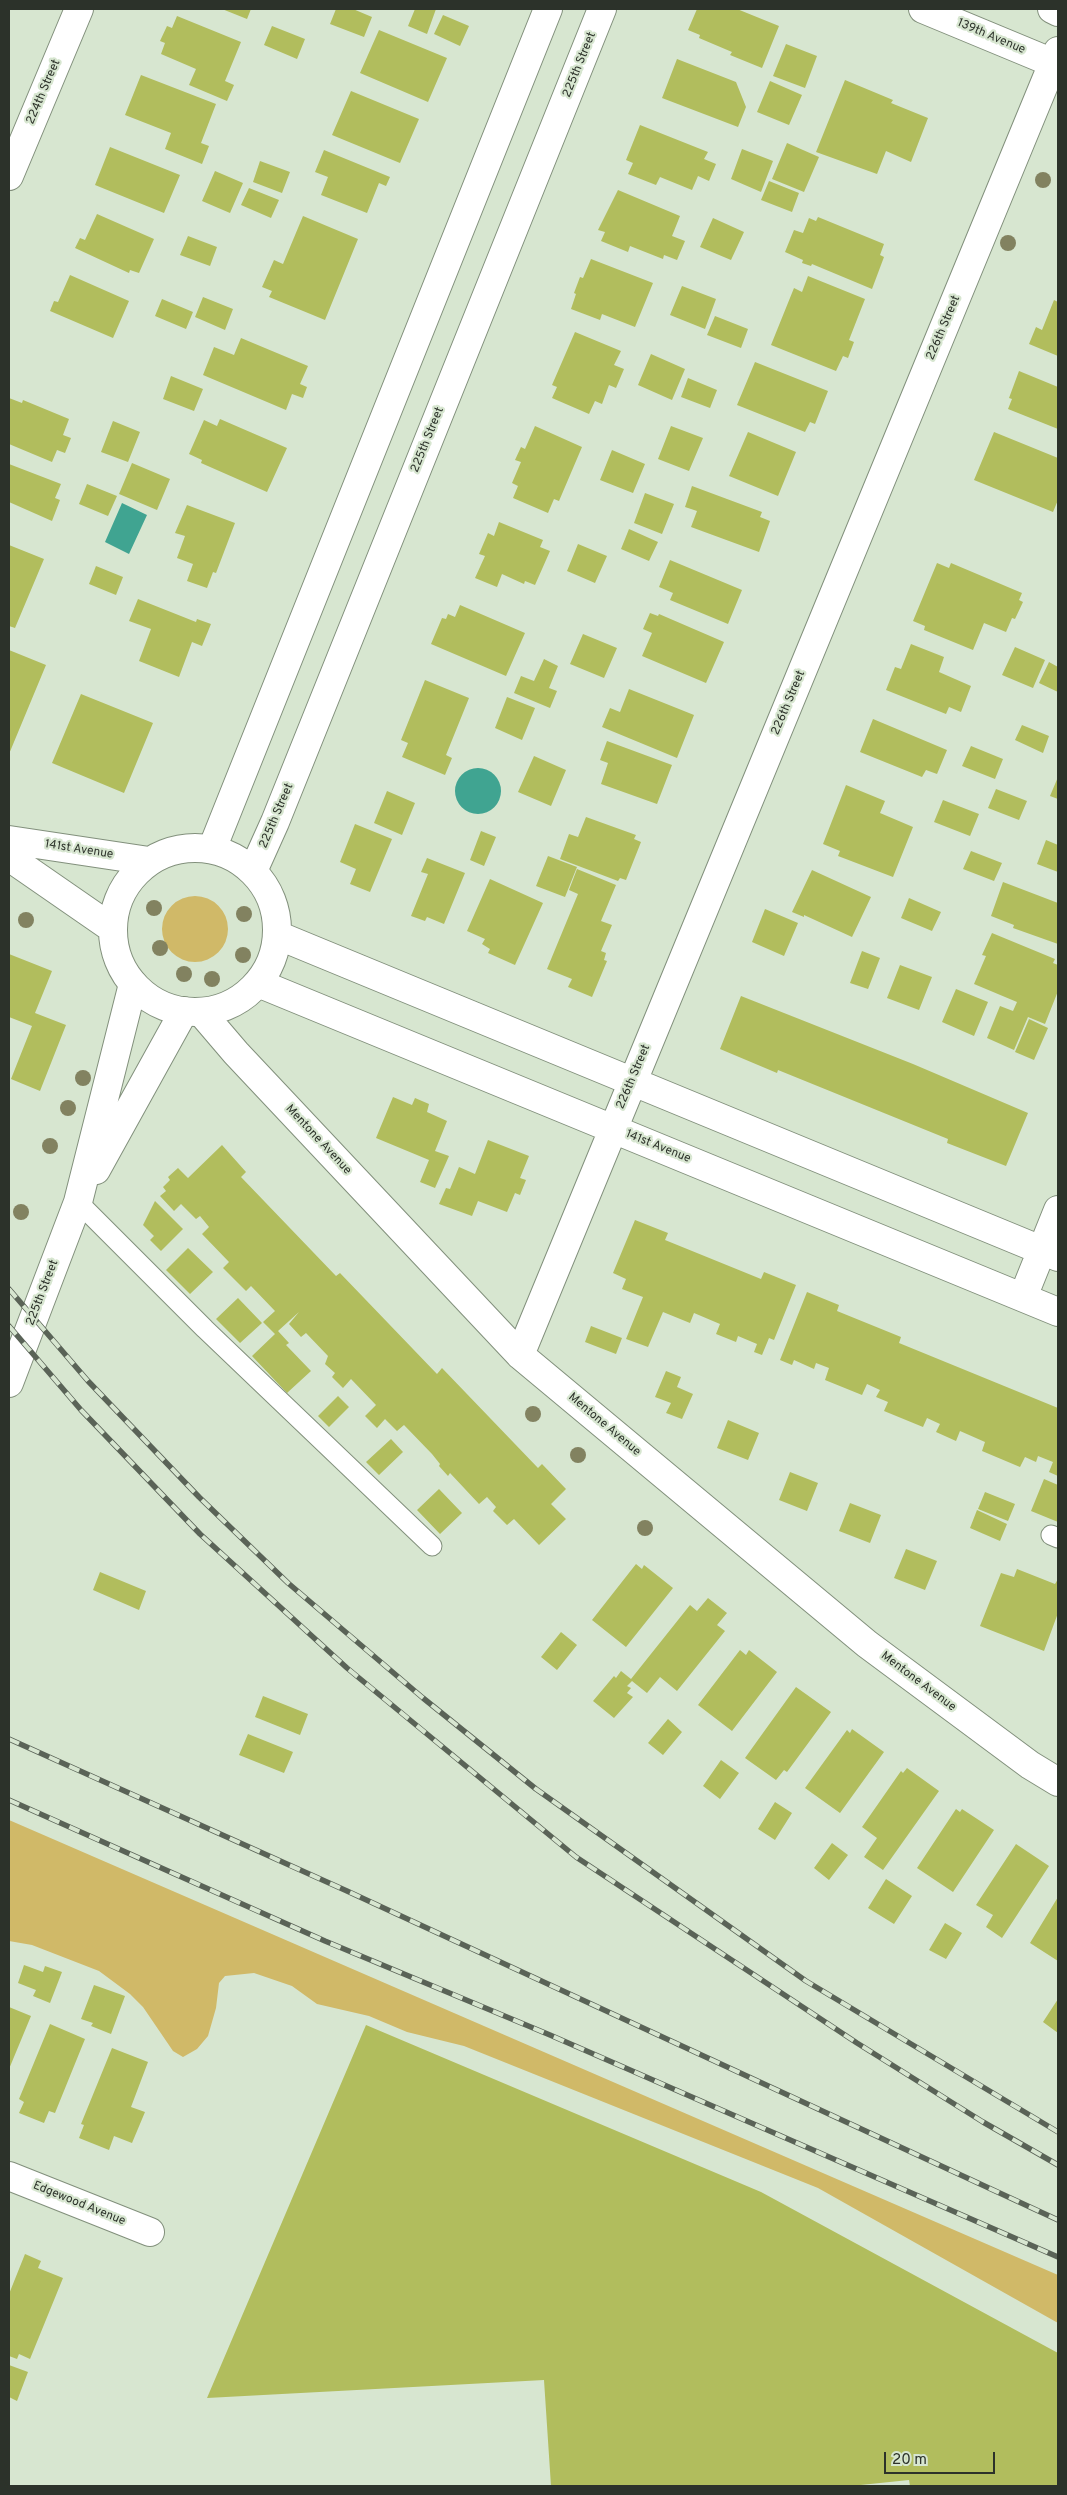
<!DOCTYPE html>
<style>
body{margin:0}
#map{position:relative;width:1067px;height:2495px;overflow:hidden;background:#d7e6d0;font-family:Overpass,sans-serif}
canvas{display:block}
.frame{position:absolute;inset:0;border:10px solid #2c322a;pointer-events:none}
.scale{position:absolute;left:884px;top:2452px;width:111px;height:22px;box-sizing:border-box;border:2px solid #2c322a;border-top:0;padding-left:6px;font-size:15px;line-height:18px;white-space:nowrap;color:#2c322a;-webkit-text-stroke:4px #d7e6d0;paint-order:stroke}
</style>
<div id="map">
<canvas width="1067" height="2495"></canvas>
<div class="frame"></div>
<div class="scale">20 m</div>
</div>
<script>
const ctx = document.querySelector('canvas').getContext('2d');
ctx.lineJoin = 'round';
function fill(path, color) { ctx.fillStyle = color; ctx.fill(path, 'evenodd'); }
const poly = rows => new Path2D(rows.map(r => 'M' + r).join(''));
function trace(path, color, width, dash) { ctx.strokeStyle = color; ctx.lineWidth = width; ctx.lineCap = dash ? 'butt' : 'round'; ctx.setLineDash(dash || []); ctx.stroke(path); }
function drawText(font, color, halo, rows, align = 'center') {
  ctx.font = font + ' Overpass,sans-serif'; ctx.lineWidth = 4.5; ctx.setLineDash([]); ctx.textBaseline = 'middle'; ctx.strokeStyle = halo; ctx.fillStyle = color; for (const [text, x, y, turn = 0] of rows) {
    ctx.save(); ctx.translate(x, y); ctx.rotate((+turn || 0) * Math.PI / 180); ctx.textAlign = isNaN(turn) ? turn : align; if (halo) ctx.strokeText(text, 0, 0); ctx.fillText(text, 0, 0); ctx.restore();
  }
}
const green = poly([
 '162 929a33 33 0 1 1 66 0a33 33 0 1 1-66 0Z',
 [9,1820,1058,2275,1058,2323,818,2188,464,2046,407,2032,369,2016,317,2004,292,1986,254,1973,225,1976,219,1983,216,2008,208,2036,197,2049,183,2057,173,2051,143,2007,130,1994,99,1971,32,1945,9,1941]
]);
const water = poly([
 [122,503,147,515,129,554,105,542],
 '455 791a23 23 0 1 1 46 0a23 23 0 1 1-46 0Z'
]);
const building = poly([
 [222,9,251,9,247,19],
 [336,9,353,9,372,17,364,37,330,24],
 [415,9,436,9,427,34,408,26],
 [697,9,737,9,779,26,762,68,730,55,732,52,699,38,700,35,688,30],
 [443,15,469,26,460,46,434,34],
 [177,16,241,42,225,81,234,85,227,101,189,85,196,69,161,54,165,43,160,41,167,26,172,28],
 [272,26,305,39,297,59,264,45],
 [379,30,447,58,428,102,360,73],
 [786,44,817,56,805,88,773,76],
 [677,59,736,82,746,107,738,127,662,98],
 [141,75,216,104,201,143,209,146,202,164,165,149,171,133,125,115],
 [845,80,893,100,891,103,928,118,911,162,886,151,877,174,816,152],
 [770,81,802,95,789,125,757,112],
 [351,91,419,119,400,163,332,135],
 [640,125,708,152,704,159,716,164,709,181,698,176,692,190,660,177,656,185,628,174,633,163,626,160],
 [787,143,819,157,804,192,772,179],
 [110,147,180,175,164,213,95,185],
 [742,149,773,161,761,192,731,179],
 [324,150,390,177,386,186,379,183,367,213,321,195,328,177,315,172],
 [260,161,290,172,282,193,253,182],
 [215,171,243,183,230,213,202,201],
 [769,181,799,193,792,212,761,200],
 [249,188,279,200,271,218,241,205],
 [618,190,680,216,672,236,685,241,677,260,664,255,663,259,630,246,628,252,601,241,605,232,598,230],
 [97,214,154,239,139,273,130,270,129,273,75,248,80,238,85,240],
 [303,216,358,239,325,320,269,297,272,291,262,287,274,260,283,264],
 [818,217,884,244,880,255,884,257,872,289,812,264,811,266,802,263,803,260,785,252,794,230,803,233,809,218,816,221],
 [713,218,744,232,731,260,700,247],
 [188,236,217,247,210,266,180,255],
 [591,259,653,283,635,327,602,314,600,320,571,309,576,294,574,293,580,277,583,278],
 [70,275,129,301,113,338,50,311,54,301,58,302],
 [808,276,865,299,849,340,854,342,848,358,843,356,836,371,771,345,794,288,802,292],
 [682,286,716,299,705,329,670,315],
 [203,297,233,309,225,330,195,317],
 [162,299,193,312,186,329,155,316],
 [1054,300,1058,302,1058,356,1029,344,1036,327,1042,330],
 [715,316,748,329,741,348,707,335],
 [575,332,621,351,614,365,624,369,616,388,609,385,602,404,595,401,589,414,552,398,557,387,552,385],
 [241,338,308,366,300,384,307,387,303,398,292,394,286,410,203,375,214,347,234,355],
 [651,354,685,369,672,400,638,385],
 [755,362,828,391,815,424,810,422,805,432,737,405],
 [1019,371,1058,387,1058,429,1008,409,1012,399,1009,398],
 [171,376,203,389,194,411,163,399],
 [688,378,717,390,710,408,681,397],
 [9,398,22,403,23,400,69,419,63,435,71,438,65,453,57,450,52,462,9,444],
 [220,419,287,448,267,492,201,463,202,460,189,454,204,420,217,426],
 [113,421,140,432,128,462,101,452],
 [535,426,582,447,559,501,554,499,548,513,513,498,518,486,512,483,521,462,515,460,521,447,525,449],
 [671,426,703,438,689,471,658,459],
 [748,432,796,452,778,496,729,476],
 [994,432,1058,458,1058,500,1053,512,974,480],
 [612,450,645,464,633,493,600,480],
 [132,463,170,479,157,510,119,494],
 [9,464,61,484,55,498,60,500,52,521,9,502],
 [87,484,117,496,108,516,79,504],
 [692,486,762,512,760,517,770,521,759,552,691,527,697,511,685,507],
 [645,493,674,504,662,534,634,523],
 [187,505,235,523,216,573,213,572,207,588,187,581,193,564,177,558,185,536,175,533],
 [499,522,543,540,540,547,550,551,535,585,525,581,524,584,502,574,497,587,475,578,485,556,479,554,488,533,494,536],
 [629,529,658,542,649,561,621,549],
 [578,544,607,556,595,583,567,571],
 [9,545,44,559,15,628,9,626],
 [670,560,742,590,728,624,670,600,673,593,659,587],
 [937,563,949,568,951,563,1022,593,1019,600,1023,602,1015,619,1012,618,1006,632,984,623,973,650,924,630,925,626,913,621],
 [96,566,123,577,116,595,89,584],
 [138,599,196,622,197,619,211,624,202,646,192,642,179,677,139,661,151,629,129,621],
 [460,605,525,633,506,676,431,644,442,618,446,619,448,614,455,617],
 [650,613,658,616,659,614,724,642,706,683,642,656,652,633,643,629],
 [583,634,617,648,604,678,570,664],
 [911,644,944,657,939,672,971,686,961,712,949,707,946,714,886,690,895,667,901,669],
 [1015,647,1045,660,1033,688,1002,675],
 [9,650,46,665,9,754],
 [544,659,558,666,549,688,557,691,550,708,514,693,521,676,534,681],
 [1049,662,1058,667,1058,692,1039,683],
 [425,680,469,698,446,755,452,758,445,775,402,757,408,743,401,740],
 [629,689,694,715,677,758,602,727,610,708,620,712],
 [81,694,153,723,124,793,52,763],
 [507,697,535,708,522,740,495,728],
 [873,719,947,750,937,774,926,770,922,777,860,752],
 [1022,725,1049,736,1043,753,1015,740],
 [607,741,672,765,657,804,601,784,608,763,600,760],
 [971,746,1003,759,995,779,962,766],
 [534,756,566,770,551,806,518,792],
 [1058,777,1058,799,1050,796],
 [846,785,885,801,880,813,913,827,893,877,838,856,840,851,823,844],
 [996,789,1027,801,1019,820,988,808],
 [387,791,415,803,402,835,374,823],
 [943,800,979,814,970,836,934,822],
 [586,817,636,835,634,839,641,842,626,880,620,878,618,881,560,859,569,834,578,837],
 [355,824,392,839,370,892,350,884,356,869,340,862],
 [481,831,496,837,484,866,470,860],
 [1046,840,1058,845,1058,872,1037,864],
 [971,851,1002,863,994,881,963,869],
 [548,856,577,867,565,897,536,886],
 [427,858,465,873,444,924,427,917,425,921,411,916,428,874,421,872],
 [577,869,616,885,601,921,612,925,601,951,606,953,604,960,607,961,592,997,568,987,572,979,547,969,578,894,569,890],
 [812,870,871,897,852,937,804,915,804,917,792,912],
 [490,879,543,903,515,965,488,953,490,949,482,944,485,939,467,931],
 [1003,882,1058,903,1058,944,1013,928,1014,925,991,916],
 [909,898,941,912,932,931,901,918],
 [765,909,798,923,784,956,752,942],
 [992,933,1055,959,1053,963,1058,965,1058,991,1045,1024,1028,1017,1014,1050,987,1038,1000,1006,1013,1011,1017,1002,974,984,986,956,982,955],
 [862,951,880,958,868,989,850,983],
 [9,954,52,971,35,1013,66,1025,40,1091,11,1079,32,1026,9,1017],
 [900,965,932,977,919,1010,887,998],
 [956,989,988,1002,974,1036,942,1022],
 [741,996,913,1064,1028,1113,1006,1166,947,1143,948,1139,778,1070,777,1073,720,1049],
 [1029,1019,1048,1028,1034,1060,1015,1052],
 [393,1097,412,1105,415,1098,429,1104,427,1112,447,1121,435,1151,449,1156,435,1188,420,1182,429,1160,376,1138],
 [488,1140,529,1156,520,1178,526,1180,520,1195,515,1193,507,1212,478,1201,472,1216,439,1204,446,1188,450,1189,459,1167,475,1174],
 [222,1145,246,1172,241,1177,336,1276,340,1273,437,1374,442,1368,538,1468,542,1464,566,1489,551,1504,566,1519,539,1545,514,1519,507,1525,493,1511,496,1507,487,1497,479,1504,450,1473,448,1476,439,1466,440,1464,432,1454,404,1425,397,1431,385,1419,377,1428,365,1416,376,1405,351,1379,343,1388,332,1377,335,1373,325,1364,328,1356,306,1333,301,1337,289,1324,299,1312,278,1331,289,1343,286,1345,311,1371,287,1393,252,1356,275,1334,263,1322,275,1311,251,1286,246,1291,223,1268,229,1262,202,1234,209,1227,200,1216,196,1219,181,1204,174,1211,160,1196,166,1191,163,1187,170,1180,168,1177,178,1168,188,1178],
 [155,1201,183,1229,161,1251,150,1240,154,1236,143,1225],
 [635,1220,668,1233,665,1240,761,1279,764,1272,796,1285,774,1340,769,1338,762,1355,754,1352,757,1344,738,1336,736,1342,716,1334,720,1324,694,1313,690,1323,663,1312,648,1347,626,1339,643,1297,622,1289,626,1279,613,1273],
 [188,1248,213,1272,190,1294,166,1270],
 [807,1292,839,1305,837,1311,901,1337,899,1343,1058,1408,1058,1476,1049,1472,1053,1462,1038,1456,1036,1462,1025,1457,1020,1467,982,1451,985,1442,960,1431,956,1441,936,1432,940,1424,927,1418,923,1427,884,1411,888,1402,876,1397,880,1390,867,1384,862,1395,825,1380,829,1368,816,1363,814,1369,794,1360,792,1365,780,1360],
 [238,1298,262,1323,240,1343,216,1319],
 [591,1326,622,1338,616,1354,585,1342],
 [666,1371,681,1377,677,1387,693,1394,682,1419,666,1413,671,1403,655,1397],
 [338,1396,349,1407,329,1427,318,1416],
 [728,1420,759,1433,748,1460,717,1448],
 [391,1439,403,1452,379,1475,366,1462],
 [790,1472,818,1483,807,1511,779,1500],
 [1044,1479,1058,1485,1058,1522,1031,1511],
 [439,1489,462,1513,440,1534,417,1510],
 [985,1492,1015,1504,1008,1521,978,1509],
 [850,1503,881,1515,870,1543,839,1531],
 [977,1510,1007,1524,1000,1541,970,1528],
 [906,1549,937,1561,925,1590,894,1578],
 [636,1564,642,1569,644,1565,673,1588,626,1647,592,1620],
 [1017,1569,1055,1584,1058,1579,1058,1613,1044,1651,980,1626,1001,1573,1014,1577],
 [100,1572,146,1591,139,1610,93,1590],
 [708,1598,727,1613,717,1625,725,1631,677,1691,660,1677,647,1693,632,1681,627,1686,631,1688,627,1693,633,1697,614,1718,593,1701,614,1676,616,1678,621,1671,631,1679,690,1605,697,1611],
 [561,1632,577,1645,557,1670,541,1657],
 [740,1650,746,1655,749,1650,777,1672,732,1731,698,1705],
 [796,1687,831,1712,787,1772,784,1770,776,1780,745,1758],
 [263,1696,308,1714,300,1735,255,1717],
 [668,1719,682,1732,663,1755,648,1743],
 [852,1729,884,1752,840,1813,805,1788,847,1730,850,1733],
 [248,1734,293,1752,284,1773,239,1755],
 [721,1760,739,1773,720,1799,703,1786],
 [907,1768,939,1791,883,1870,864,1857,877,1838,862,1827,901,1771,903,1773],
 [775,1802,792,1813,775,1840,758,1829],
 [956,1809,960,1812,962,1809,994,1830,953,1892,917,1868],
 [832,1843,848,1855,829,1880,814,1868],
 [1016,1844,1049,1866,1002,1938,986,1927,993,1915,976,1905],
 [886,1879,912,1896,894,1924,868,1908],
 [1058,1897,1058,1961,1030,1943],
 [945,1923,962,1933,946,1959,929,1950],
 [24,1965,43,1972,45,1966,62,1972,50,2003,33,1996,36,1990,18,1983],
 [94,1985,125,1996,111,2034,91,2026,93,2023,81,2019],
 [1058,1999,1058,2033,1043,2022],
 [9,2007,31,2016,9,2069],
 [50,2024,85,2039,55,2113,49,2111,44,2123,19,2113,24,2102,19,2099],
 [366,2025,761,2192,1058,2353,1058,2486,910,2486,909,2480,851,2486,551,2486,544,2380,207,2398],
 [112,2048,148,2062,131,2107,145,2112,132,2143,114,2136,109,2150,79,2138,84,2125,81,2124],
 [25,2254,41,2261,38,2268,63,2278,30,2359,19,2354,17,2359,9,2356,9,2294],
 [9,2365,28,2372,17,2401,9,2397]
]);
const service = poly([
 [78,1202,205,1329,432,1546],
 [1051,1535,1058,1538]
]);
const minor = poly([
 [923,9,1058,65],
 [1052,9,1058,12],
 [9,176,79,9],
 [9,840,149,861],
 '113 930a82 82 0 1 1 164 0a82 82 0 1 1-164 0Z',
 [212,849,548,9],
 [9,857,113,929],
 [253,871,275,822,602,9],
 [277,935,1058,1257],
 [258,983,1058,1312],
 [201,1012,236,1053,520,1355,867,1644,1030,1765,1058,1782],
 [1023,1297,1058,1210],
 [520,1355,1058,51],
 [9,2176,150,2232]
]);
const tertiary = poly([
 [96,1170,184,1011],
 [9,1383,78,1202,133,984]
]);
const rail = poly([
 [9,1289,88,1381,199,1497,288,1583,423,1698,536,1789,806,1981,1058,2132],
 [9,1326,81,1410,200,1534,347,1668,576,1857,857,2043,983,2122,1058,2165],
 [9,1739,347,1891,1058,2220],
 [9,1800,325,1941,550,2035,1058,2257]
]);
const trees = [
 [1043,180],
 [1008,243],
 [154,908],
 [244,914],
 [26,920],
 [160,948],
 [243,955],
 [184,974],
 [212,979],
 [83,1078],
 [68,1108],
 [50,1146],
 [21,1212],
 [533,1414],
 [578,1455],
 [645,1528]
];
const streetNames = [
 ["139th Avenue",991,37,23],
 ["225th Street",580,65,-68],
 ["224th Street",44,92,-67],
 ["226th Street",944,328,-67],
 ["225th Street",428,440,-68],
 ["226th Street",789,703,-67],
 ["225th Street",277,816,-67],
 ["141st Avenue",79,850,9],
 ["226th Street",634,1077,-67],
 ["Mentone Avenue",318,1140,47],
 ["141st Avenue",658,1147,22],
 ["225th Street",43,1293,-69],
 ["Mentone Avenue",604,1425,40],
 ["Mentone Avenue",918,1682,37],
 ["Edgewood Avenue",79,2204,22]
];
fill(green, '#d0b968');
fill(water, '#40a491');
fill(building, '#b1bd5d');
trace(service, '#82907c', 21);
trace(minor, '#82907c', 30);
trace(tertiary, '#82907c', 30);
trace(service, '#fff', 19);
trace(minor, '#fff', 28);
trace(tertiary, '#fff', 28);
trace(rail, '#5a6357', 5.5);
trace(rail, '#d7e6d0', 4, [11]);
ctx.fillStyle = '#828260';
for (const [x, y] of trees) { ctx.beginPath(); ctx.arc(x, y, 8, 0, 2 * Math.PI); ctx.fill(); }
drawText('12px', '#2c322a', '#d7e6d0', streetNames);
</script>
